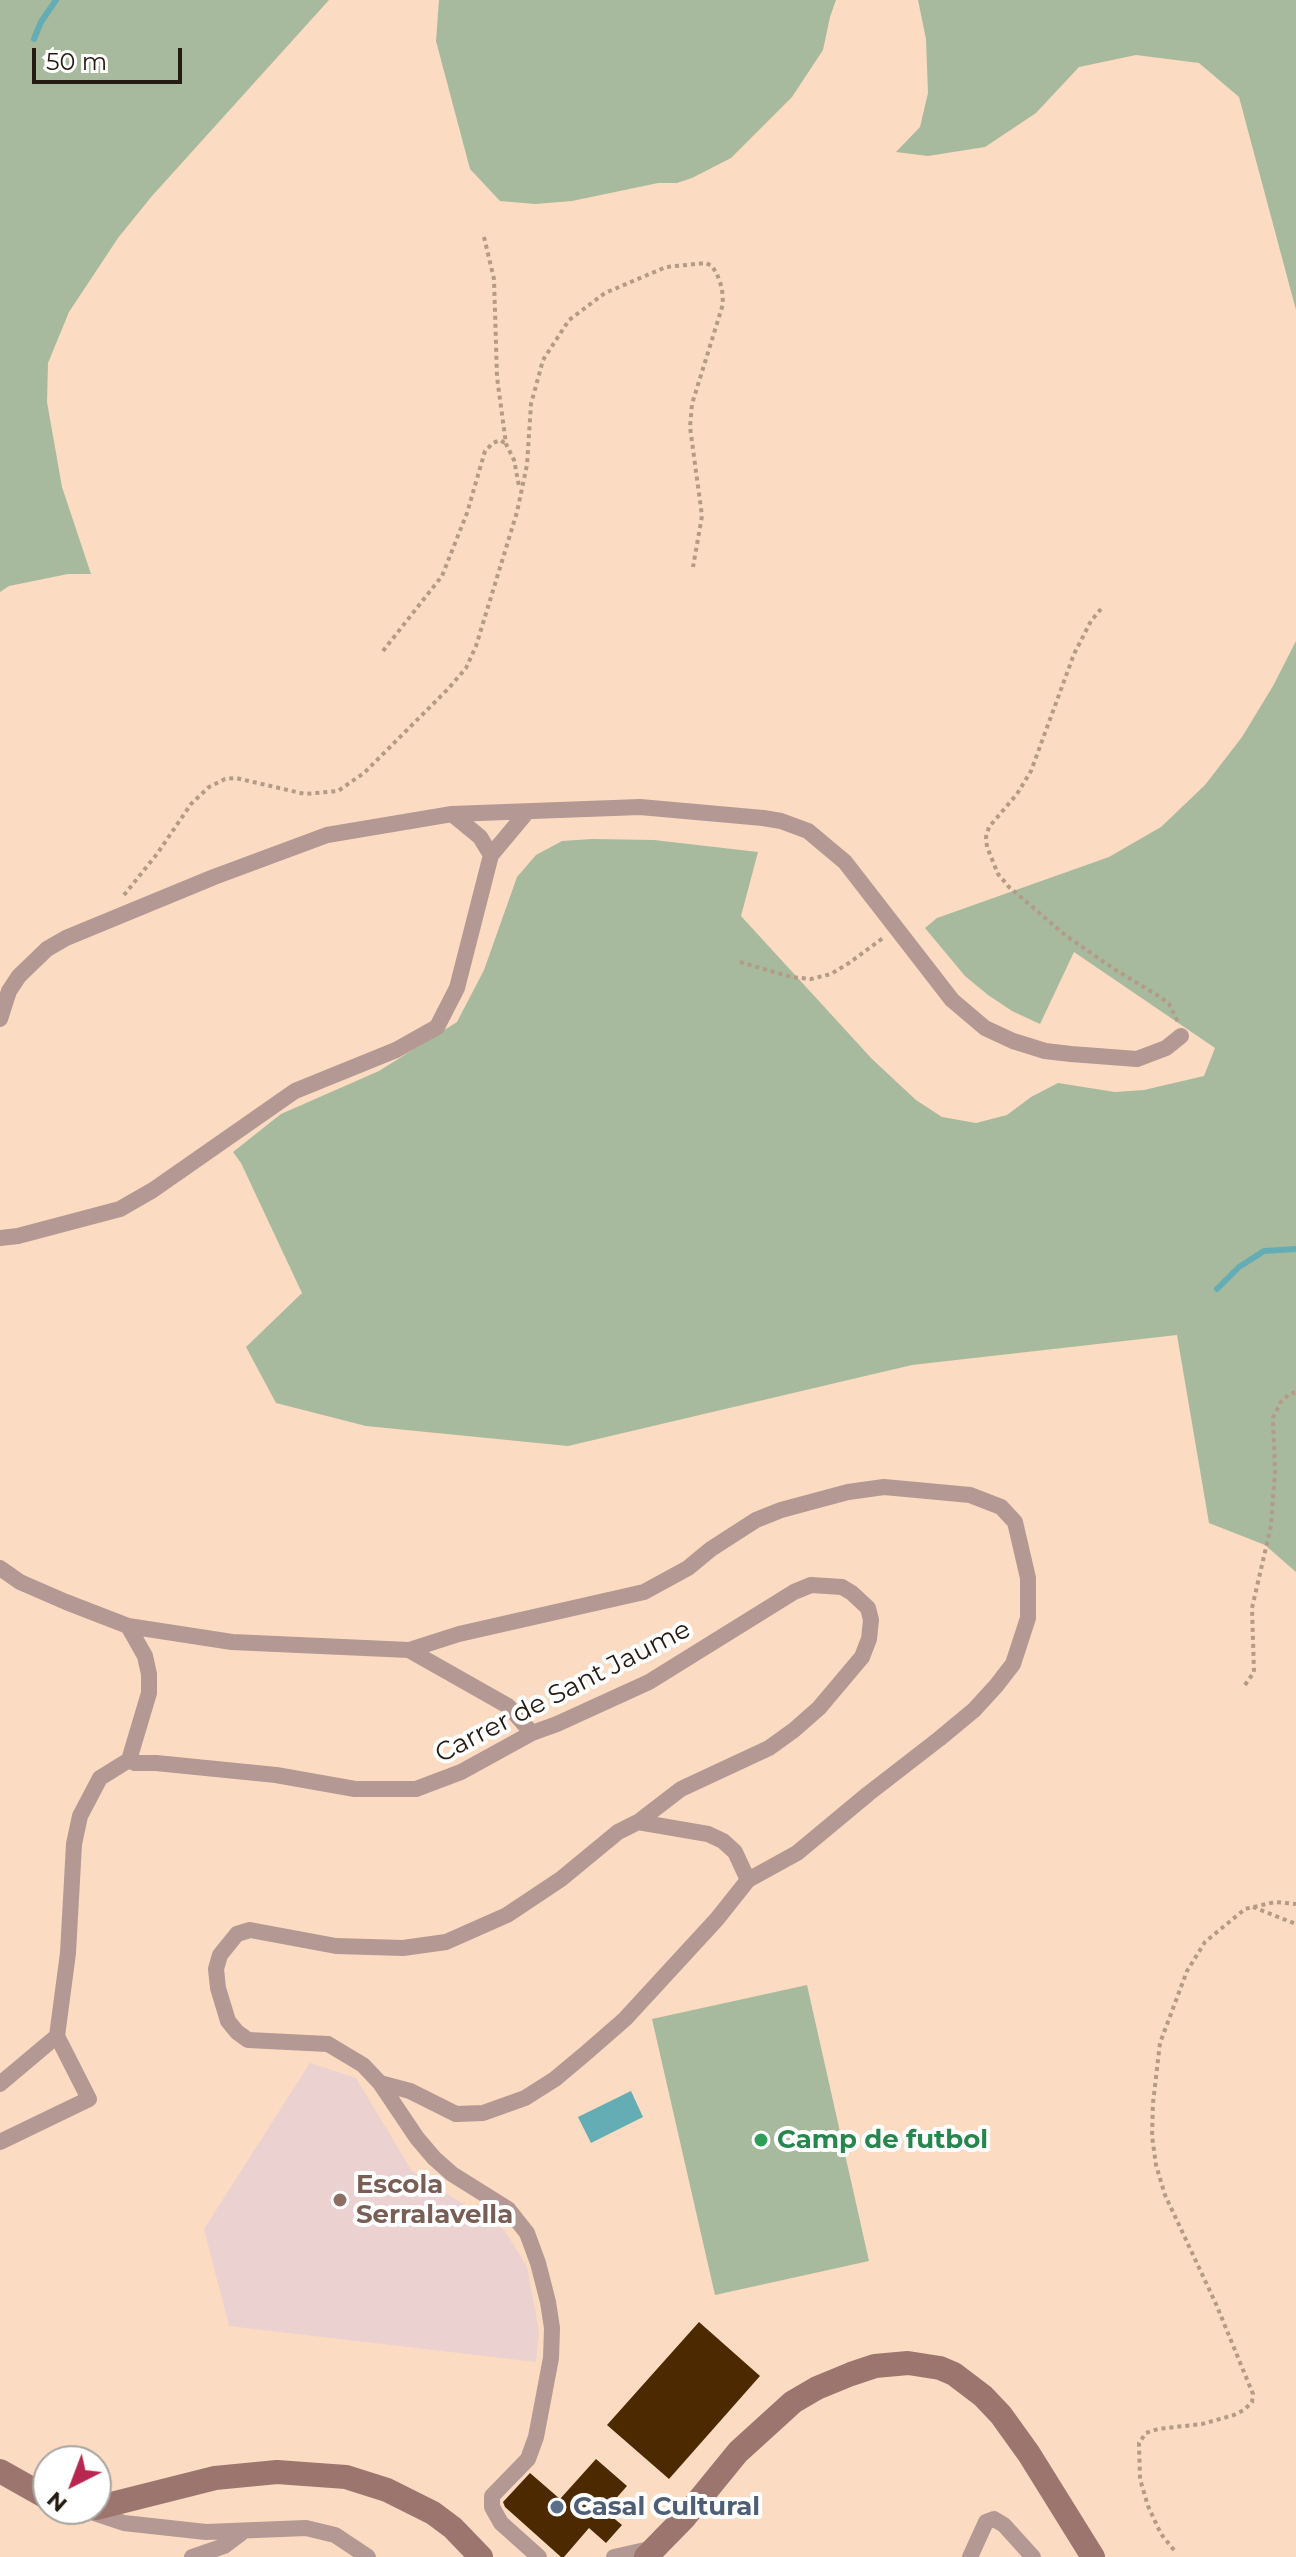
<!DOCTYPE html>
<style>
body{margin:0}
#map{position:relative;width:1296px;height:2557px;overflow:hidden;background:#fbdbc1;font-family:Montserrat,sans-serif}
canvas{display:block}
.north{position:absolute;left:32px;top:2445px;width:80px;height:80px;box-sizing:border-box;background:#fff;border:2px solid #a8a4a0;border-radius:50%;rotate:222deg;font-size:22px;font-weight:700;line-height:32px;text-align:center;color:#261b11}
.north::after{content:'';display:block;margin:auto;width:28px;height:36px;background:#b72750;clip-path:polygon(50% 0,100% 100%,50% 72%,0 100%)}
.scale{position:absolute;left:32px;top:48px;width:150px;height:36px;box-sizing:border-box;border:4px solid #261b11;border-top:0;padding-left:10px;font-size:24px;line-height:28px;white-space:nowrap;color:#261b11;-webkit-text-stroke:6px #fff;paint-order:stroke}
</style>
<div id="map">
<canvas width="1296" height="2557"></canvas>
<div class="north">N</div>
<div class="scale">50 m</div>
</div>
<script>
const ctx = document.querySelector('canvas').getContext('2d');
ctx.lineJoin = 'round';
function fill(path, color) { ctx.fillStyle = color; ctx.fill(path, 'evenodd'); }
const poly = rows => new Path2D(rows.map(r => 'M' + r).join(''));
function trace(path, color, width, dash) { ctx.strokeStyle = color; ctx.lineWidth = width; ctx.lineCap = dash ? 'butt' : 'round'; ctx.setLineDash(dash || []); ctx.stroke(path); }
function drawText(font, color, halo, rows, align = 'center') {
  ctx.font = font + ' Montserrat,sans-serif'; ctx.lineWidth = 8; ctx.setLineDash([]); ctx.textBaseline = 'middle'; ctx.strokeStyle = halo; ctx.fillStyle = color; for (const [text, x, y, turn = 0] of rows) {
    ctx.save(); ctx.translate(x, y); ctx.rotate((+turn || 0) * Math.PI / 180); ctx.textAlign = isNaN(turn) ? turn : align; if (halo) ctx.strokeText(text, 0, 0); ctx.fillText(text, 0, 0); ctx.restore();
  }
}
const education = poly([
 [310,2063,356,2078,412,2171,505,2231,527,2267,539,2331,536,2362,229,2326,204,2229]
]);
const green = poly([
 [0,0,329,0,152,196,118,238,69,312,48,363,47,402,62,487,91,574,68,574,9,586,0,592],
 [439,0,836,0,830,17,823,50,792,97,731,158,692,178,677,183,658,183,572,201,535,204,500,201,470,169,436,41],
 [918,0,1296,0,1296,310,1239,97,1199,63,1136,55,1079,67,1036,113,985,147,928,156,896,152,920,127,928,93,926,39],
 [1296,641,1296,1572,1265,1545,1209,1523,1177,1335,912,1365,568,1446,366,1426,276,1403,246,1347,302,1293,241,1163,233,1152,281,1114,379,1071,457,1022,484,970,517,877,536,855,562,841,592,839,654,840,758,852,741,916,872,1059,916,1100,942,1117,976,1123,1007,1115,1031,1097,1058,1083,1115,1092,1144,1090,1204,1076,1215,1048,1074,952,1040,1024,1012,1011,988,995,965,976,925,928,937,918,1109,857,1161,827,1205,785,1242,737,1273,686],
 [807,1985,869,2261,715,2295,652,2019]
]);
const water = poly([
 [631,2091,643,2117,591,2143,578,2117]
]);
const stream = poly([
 [34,39,41,22,56,0],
 [1217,1289,1239,1267,1264,1251,1296,1249]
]);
const building = poly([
 [699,2322,760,2376,669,2479,607,2425],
 [596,2459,627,2486,605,2511,622,2525,606,2543,589,2528,564,2557,561,2557,505,2507,503,2502,530,2473,560,2499]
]);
const path = poly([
 [484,237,494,279,497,377,506,444,514,460,519,486],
 [1101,609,1091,621,1074,654,1031,771,1017,794,989,827,986,837,987,847,998,874,1009,887,1065,935,1114,969,1162,998,1169,1004,1178,1022],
 [383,651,442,576,467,513,485,451,493,443,500,440,506,444],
 [124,895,157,854,191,804,209,787,225,779,236,778,305,794,338,791,364,773,448,689,466,668,476,646,517,512,527,465,531,404,543,360,569,320,605,293,666,267,706,263,712,266,717,274,722,288,723,304,692,404,690,427,702,516,693,567],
 [740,962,791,977,811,979,831,974,849,963,883,938],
 [1245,1685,1254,1672,1252,1608,1271,1526,1275,1471,1273,1418,1280,1403,1289,1394,1296,1392],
 [1253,1907,1296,1924],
 [1174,2550,1161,2534,1148,2506,1140,2479,1139,2443,1146,2433,1158,2429,1202,2424,1234,2415,1244,2410,1252,2402,1253,2394,1216,2304,1165,2195,1156,2165,1152,2136,1153,2103,1160,2043,1187,1971,1205,1942,1245,1909,1275,1902,1296,1904]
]);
const street = poly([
 [452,814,480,837,491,855],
 [0,1019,9,991,19,976,47,949,66,938,214,877,327,835,452,814,640,807,763,818,781,821,808,831,845,862,952,1000,985,1028,1013,1041,1045,1051,1071,1054,1137,1059,1166,1048,1181,1036],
 [0,1238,18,1236,120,1209,153,1190,295,1091,396,1050,437,1027,457,988,491,855,527,812],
 [0,1568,20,1582,66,1602,128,1626,232,1642,409,1650,459,1634,644,1592,688,1568,711,1549,756,1520,781,1510,848,1492,884,1487,970,1495,1001,1507,1015,1522,1028,1578,1028,1618,1013,1664,996,1686,974,1710,939,1739,868,1794,797,1853,748,1880,717,1919,625,2019,586,2053,555,2079,525,2098,483,2113,456,2114,410,2091,380,2083],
 [409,1650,508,1706,532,1733],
 [129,1760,135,1763,156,1763,276,1775,355,1789,416,1789,461,1772,532,1733,557,1724,649,1682,794,1592,811,1585,842,1587,852,1593,868,1608,871,1620,869,1639,862,1657,819,1708,794,1730,769,1748,681,1789,638,1822,618,1832,561,1879,507,1915,446,1942,403,1948,336,1946,250,1930,237,1934,220,1955,216,1969,218,1988,228,2021,237,2032,248,2040,328,2044,363,2065,380,2083,417,2138,434,2158,452,2174,508,2209,527,2233,538,2263,548,2302,552,2328,551,2358,536,2437,528,2459,492,2496,492,2507,501,2523,539,2557],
 [638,1822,708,1834,723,1841,735,1852,748,1880],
 [57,2036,68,1953,74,1844,80,1816,100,1778,129,1760,149,1693,149,1674,145,1656,128,1626],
 [0,2084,57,2036],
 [0,2142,89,2099,57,2036],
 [85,2510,124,2523,206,2532,306,2528,335,2535,368,2557],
 [192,2557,224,2546,244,2531],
 [614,2557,654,2548],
 [970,2557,986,2522,994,2519,1004,2525,1033,2557]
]);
const secondary = poly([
 [0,2471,48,2498],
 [96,2508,215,2478,277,2472,346,2477,387,2490,433,2513,453,2528,481,2557],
 [646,2557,685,2517,738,2452,793,2402,817,2388,851,2374,875,2366,908,2363,940,2368,954,2374,983,2396,1001,2415,1029,2454,1093,2557]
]);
const markers = [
 [761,2140,8,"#2e9e5b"],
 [340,2200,8,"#8d6e63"],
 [557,2507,8,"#5c6f8a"]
];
const streetNames = [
 ["Carrer de Sant Jaume",563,1692,-27]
];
const leisureNames = [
 ["Camp de futbol",777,2140]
];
const educationNames = [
 ["Escola",356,2185],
 ["Serralavella",356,2215]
];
const serviceNames = [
 ["Casal Cultural",573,2507]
];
fill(education, '#ebd1d0');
fill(green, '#a8ba9d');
fill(water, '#64adb4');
trace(stream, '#64adb4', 6);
fill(building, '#4d2900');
trace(path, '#b39b86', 4, [4, 4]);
trace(street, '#b39893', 16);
trace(secondary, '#9b756e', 24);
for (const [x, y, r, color] of markers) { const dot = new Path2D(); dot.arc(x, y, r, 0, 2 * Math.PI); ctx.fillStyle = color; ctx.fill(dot); trace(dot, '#fff', 3); }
drawText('26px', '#261b11', '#fff', streetNames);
drawText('bold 26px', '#27864d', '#fff', leisureNames, 'left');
drawText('bold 26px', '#785e54', '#fff', educationNames, 'left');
drawText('bold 26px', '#4e5e75', '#fff', serviceNames, 'left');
</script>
